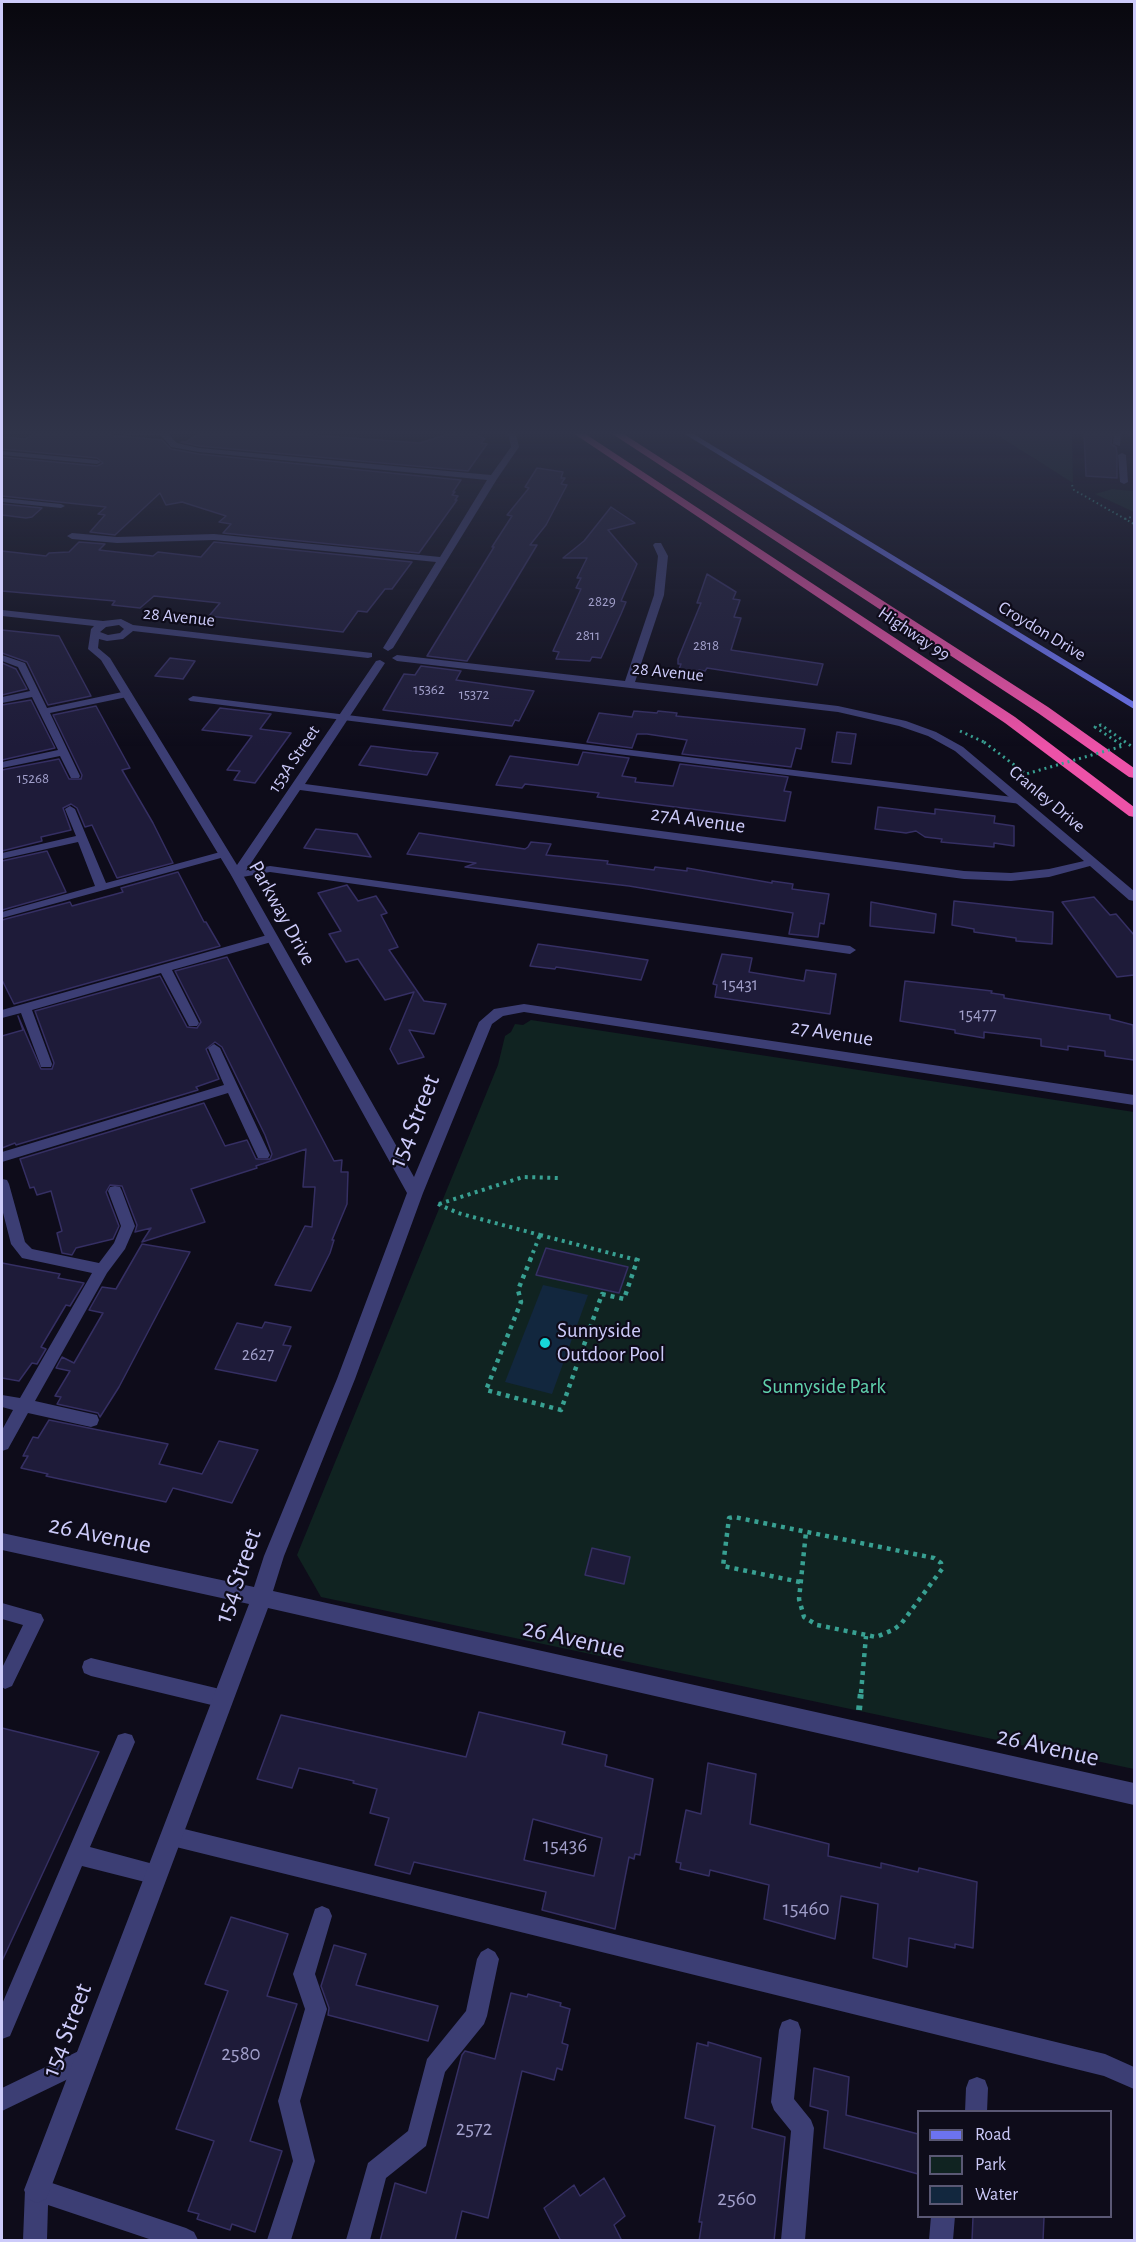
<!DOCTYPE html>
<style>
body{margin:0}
#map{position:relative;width:1136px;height:2242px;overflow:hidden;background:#0e0c1a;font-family:"Alegreya Sans",sans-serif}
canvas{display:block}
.frame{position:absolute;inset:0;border:3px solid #cdcbfa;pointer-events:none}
.legend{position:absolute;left:917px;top:2110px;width:195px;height:108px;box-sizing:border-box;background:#0e0c1a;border:2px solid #5a5874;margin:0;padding:8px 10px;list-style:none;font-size:18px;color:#cdcbfa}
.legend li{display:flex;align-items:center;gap:12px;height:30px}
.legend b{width:30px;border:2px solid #5a5874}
</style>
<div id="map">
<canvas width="1136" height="2242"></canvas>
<div class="frame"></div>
<ul class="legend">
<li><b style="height:8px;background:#6c73f0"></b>Road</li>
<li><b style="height:16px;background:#102321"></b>Park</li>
<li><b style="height:16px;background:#12273e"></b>Water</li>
</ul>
</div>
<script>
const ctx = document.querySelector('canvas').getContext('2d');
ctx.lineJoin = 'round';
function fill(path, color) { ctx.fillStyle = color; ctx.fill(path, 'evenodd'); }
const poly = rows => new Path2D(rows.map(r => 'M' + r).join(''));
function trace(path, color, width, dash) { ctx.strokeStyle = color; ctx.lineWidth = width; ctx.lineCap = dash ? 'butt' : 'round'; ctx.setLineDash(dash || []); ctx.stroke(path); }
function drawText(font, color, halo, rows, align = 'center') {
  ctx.font = font + ' "Alegreya Sans",sans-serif'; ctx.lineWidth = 4.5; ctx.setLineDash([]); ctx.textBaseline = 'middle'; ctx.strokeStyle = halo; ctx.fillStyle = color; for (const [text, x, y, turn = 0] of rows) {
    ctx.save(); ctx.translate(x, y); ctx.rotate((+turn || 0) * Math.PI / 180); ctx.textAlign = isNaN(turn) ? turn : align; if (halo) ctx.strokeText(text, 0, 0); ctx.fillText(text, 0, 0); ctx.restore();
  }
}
const green = poly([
 [994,433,1072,433,1073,483],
 [1112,489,1133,491,1134,512,1095,494],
 [531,1020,1134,1112,1134,1769,321,1597,297,1555,498,1065,505,1036,511,1032,515,1024,523,1025]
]);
const water = poly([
 [543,1285,588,1295,552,1394,505,1382]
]);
const building = poly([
 [34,433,111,433,108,435,162,440,171,449,199,454,461,480,453,492,455,492,452,495,458,496,455,500,457,500,419,553,223,533,231,524,219,522,226,516,182,502,166,505,160,493,115,535,90,532,105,515,98,514,106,507,2,496,2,457,97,466,103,463,97,458,2,449,2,437,26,439,34,433],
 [210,433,236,435,239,433,283,433,420,443,452,433,471,433,485,439,481,443,487,444,468,471,199,446,181,442,186,442,195,436,210,433],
 [1084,433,1112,433,1111,444,1116,447,1117,453,1117,478,1086,476,1084,433],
 [537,468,563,472,561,478,565,478,561,484,567,485,546,525,530,545,537,545,467,661,427,656,494,547,492,547,512,516,507,515,529,488,525,487,537,468],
 [2,504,42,508,32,517,26,518,2,515,2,504],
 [611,507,635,523,608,530,637,564,621,601,626,602,621,614,601,658,592,657,590,661,556,659,559,652,553,651,581,589,576,588,581,578,577,578,587,558,563,558,584,541,611,507],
 [79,542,105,544,99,550,153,556,158,552,201,557,214,542,412,562,392,589,385,589,367,612,358,611,343,632,209,616,220,603,154,596,140,608,112,605,115,601,2,591,2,551,46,556,49,553,69,552,79,542],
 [707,574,736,592,733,599,740,600,734,617,741,618,731,650,823,664,817,685,707,668,705,671,699,670,698,674,678,672,681,664,678,664,678,659,701,603,697,603,707,574],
 [2,630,59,636,91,696,48,705,27,662,2,653,2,630],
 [170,658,195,661,183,679,155,676,170,658],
 [2,663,16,669,27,689,2,695,2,663],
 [421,666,461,671,456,680,534,691,519,721,515,720,512,726,383,710,404,674,415,675,421,666],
 [31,700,55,748,2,760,2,705,31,700],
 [96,706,130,768,122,770,153,823,173,863,117,878,92,825,85,827,77,808,71,804,63,808,71,830,41,837,42,841,2,851,2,770,59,759,69,779,81,779,82,775,53,715,96,706],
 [220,708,271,714,260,729,291,733,255,783,234,780,240,771,227,770,252,736,202,730,220,708],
 [634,711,657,713,658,711,677,713,676,716,805,729,801,749,796,748,791,767,682,754,687,740,647,734,637,734,632,748,587,742,599,713,632,717,634,711],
 [837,732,856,734,851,764,832,762,837,732],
 [371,746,412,751,438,753,427,775,359,765,371,746],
 [583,752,629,758,622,776,636,778,635,782,673,786,680,764,788,777,784,791,791,792,785,821,597,797,599,793,525,784,522,788,496,785,510,756,578,765,583,752],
 [878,807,935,814,935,809,995,816,994,823,1014,826,1014,846,994,843,994,847,941,842,942,839,925,837,916,831,906,833,875,829,878,807],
 [316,829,357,834,371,857,304,848,316,829],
 [419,833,525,849,528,847,531,842,551,844,546,855,608,861,607,864,654,870,655,867,687,871,687,868,772,883,772,881,793,884,792,889,829,894,824,924,820,923,818,937,789,934,793,913,629,886,465,867,476,863,407,854,419,833],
 [47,851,66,892,2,910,2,861,47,851],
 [178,872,204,922,206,922,220,946,14,1004,2,980,2,920,70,902,72,906,116,894,123,892,121,888,178,872],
 [347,885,358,901,376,896,387,913,381,915,398,947,389,950,424,1001,446,1004,434,1034,409,1030,424,1057,398,1064,390,1049,414,992,385,1000,358,959,346,962,329,934,341,931,318,893,347,885],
 [1094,897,1110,915,1116,914,1134,935,1134,975,1117,977,1062,902,1094,897],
 [954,901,1053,912,1052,944,1016,941,1016,938,974,932,974,929,952,925,954,901],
 [871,902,936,914,934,933,870,926,871,902],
 [538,944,588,951,648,960,641,980,556,967,555,969,530,966,538,944],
 [722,954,752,958,749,972,804,981,806,970,836,974,830,1014,715,997,717,985,713,984,722,954],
 [227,957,334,1161,342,1160,341,1172,348,1172,347,1204,332,1240,334,1240,330,1253,311,1291,275,1285,305,1226,312,1227,315,1187,303,1187,306,1149,256,1166,257,1168,191,1189,205,1222,142,1242,151,1228,135,1232,137,1225,122,1186,110,1185,106,1192,119,1226,113,1239,76,1248,72,1255,62,1253,57,1233,62,1231,51,1191,37,1195,34,1187,30,1188,20,1159,204,1103,225,1146,247,1140,256,1159,270,1159,272,1154,265,1135,222,1047,215,1042,206,1049,219,1079,196,1087,198,1090,16,1145,15,1143,2,1148,2,1036,23,1030,18,1016,41,1069,52,1069,54,1063,35,1011,160,976,187,1027,197,1028,201,1022,175,971,227,957],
 [905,981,992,991,991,993,1004,995,1004,998,1110,1015,1110,1019,1133,1025,1134,1060,1105,1056,1105,1051,1068,1046,1068,1050,1041,1046,1041,1039,984,1032,984,1038,955,1033,955,1030,900,1021,905,981],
 [142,1244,190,1252,119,1387,100,1417,98,1413,57,1404,61,1397,55,1396,70,1371,56,1368,62,1357,74,1363,103,1313,89,1310,102,1287,116,1289,142,1244],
 [546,1248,628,1267,619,1293,536,1275,546,1248],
 [2,1263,60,1274,58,1278,84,1283,70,1306,66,1305,41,1347,46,1349,37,1364,32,1363,19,1381,2,1378,2,1263],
 [265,1322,291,1327,283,1345,291,1346,276,1381,215,1369,237,1323,262,1328,265,1322],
 [49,1420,168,1444,159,1464,202,1474,219,1441,258,1450,232,1503,173,1488,166,1502,46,1476,48,1474,21,1468,28,1456,23,1456,33,1437,38,1438,49,1420],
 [592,1548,630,1557,624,1584,585,1575,592,1548],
 [479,1712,565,1732,562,1744,607,1755,605,1766,653,1779,640,1855,635,1854,634,1859,629,1857,615,1929,542,1910,546,1892,414,1862,410,1874,375,1865,389,1818,370,1813,377,1789,353,1783,354,1781,299,1768,292,1788,257,1779,281,1715,466,1757,479,1712],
 [533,1819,602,1838,594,1876,524,1860,533,1819],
 [2,1728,99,1752,2,1961,2,1728],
 [708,1763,756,1774,750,1824,829,1844,828,1856,881,1868,881,1863,918,1872,919,1868,977,1882,973,1948,955,1944,955,1948,909,1938,907,1967,873,1958,878,1904,841,1896,835,1939,764,1919,769,1885,710,1870,709,1876,680,1869,681,1863,676,1862,686,1810,701,1814,708,1763],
 [231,1917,288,1934,267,1996,297,2004,250,2141,282,2151,255,2232,232,2224,230,2230,197,2219,199,2214,188,2211,214,2141,176,2129,228,1991,205,1984,231,1917],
 [334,1945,366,1954,356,1985,438,2006,428,2041,328,2015,329,2008,321,1986,334,1945],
 [511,1993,527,1997,528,1994,561,2003,560,2006,570,2009,562,2043,568,2045,562,2070,557,2068,554,2080,522,2071,488,2218,462,2211,455,2241,380,2241,395,2183,426,2193,462,2055,465,2051,495,2059,511,1993],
 [708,2042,761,2058,752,2128,785,2137,774,2241,699,2241,702,2222,699,2222,715,2126,685,2118,697,2043,708,2046,708,2042],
 [814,2068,849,2077,846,2115,918,2134,918,2174,824,2148,828,2111,810,2106,814,2068],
 [604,2178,625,2216,614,2225,622,2241,561,2241,544,2208,574,2185,580,2196,604,2178],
 [973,2217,1044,2217,1043,2241,972,2241,973,2217]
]);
const pathFar4 = poly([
 [1072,485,1074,490,1134,524],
 [1125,519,1134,516]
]);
const pathFar3 = poly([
 [960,731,984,742]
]);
const pathFar2 = poly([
 [438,1204,458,1213,540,1235],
 [439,1204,523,1177,559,1178],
 [540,1235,637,1260],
 [530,1260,540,1235]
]);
const pathFar1 = poly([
 [531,1258,518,1290,521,1302,486,1390,561,1410,602,1294,624,1299,638,1258],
 [800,1582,723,1566,729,1518,734,1517,934,1558,941,1563,942,1569,901,1624,893,1630,876,1637,817,1625,804,1617,799,1599,806,1532],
 [861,1693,866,1636]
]);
const path = poly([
 [859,1710,861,1692]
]);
const lane = poly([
 [122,433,167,433,163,435,126,435,122,433],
 [1114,433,1121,433,1120,446,1113,444,1114,433],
 [1128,433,1134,433,1134,435,1129,435,1128,433],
 [2,451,97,460,101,462,97,464,2,455,2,451],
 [1122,453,1126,455,1128,482,1124,484,1120,482,1118,455,1122,453],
 [2,498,61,504,65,506,61,508,2,502,2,498],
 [2,655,25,663,47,708,127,691,132,694,127,697,50,713,80,776,79,778,71,778,60,756,2,768,2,762,58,750,32,697,2,703,2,697,30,691,18,667,2,661,2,655],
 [193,696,1021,798,1026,801,1021,804,190,701,188,699,193,696],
 [70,806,75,809,106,883,224,851,230,854,228,856,2,918,2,912,95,886,78,842,2,859,2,853,76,836,65,809,70,806],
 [270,866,850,946,856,950,850,954,270,872,237,878,231,875,237,872,270,866],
 [271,934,275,935,277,938,275,941,172,970,199,1023,197,1026,189,1026,161,973,32,1010,52,1064,51,1067,41,1067,40,1064,21,1013,2,1018,2,1010,271,934],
 [214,1044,220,1048,270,1155,268,1158,258,1158,228,1093,2,1162,2,1152,224,1085,208,1048,214,1044],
 [2,1179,7,1180,9,1184,25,1242,32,1249,99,1263,114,1243,121,1226,108,1191,110,1187,115,1186,120,1187,122,1191,135,1226,125,1249,107,1273,35,1401,97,1415,99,1420,97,1425,91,1427,28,1413,8,1449,2,1451,2,1430,13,1410,2,1407,2,1395,20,1398,92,1273,22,1258,11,1244,2,1209,2,1179],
 [2,1603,41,1614,44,1620,12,1686,5,1689,2,1687,2,1668,23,1625,2,1619,2,1603],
 [91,1658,224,1690,231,1693,233,1699,231,1705,224,1708,91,1676,84,1673,82,1667,84,1661,91,1658],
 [125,1733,132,1735,135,1742,90,1847,157,1865,164,1868,167,1875,164,1882,157,1885,82,1866,10,2036,2,2039,2,2004,118,1735,125,1733],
 [172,1826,1105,2054,1134,2067,1134,2089,1104,2076,172,1846,165,1843,162,1836,165,1829,172,1826],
 [322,1906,329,1909,332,1916,315,1974,327,2009,300,2101,315,2161,291,2240,267,2240,293,2161,278,2101,305,2009,293,1974,315,1909,322,1906],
 [488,1948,495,1952,499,1959,487,2016,484,2024,445,2072,426,2146,386,2178,370,2240,346,2240,368,2163,408,2131,427,2059,466,2011,477,1959,481,1952,488,1948],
 [790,2019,798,2022,801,2030,794,2099,811,2120,814,2128,805,2240,781,2240,791,2131,774,2110,771,2102,779,2030,782,2022,790,2019],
 [87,2047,95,2050,98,2058,95,2066,2,2111,2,2088,87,2047],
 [977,2077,985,2080,988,2088,987,2112,965,2112,966,2088,969,2080,977,2077],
 [37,2178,186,2228,194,2232,198,2240,152,2240,48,2205,47,2240,23,2240,25,2190,29,2182,37,2178],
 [931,2216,955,2216,953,2240,929,2240,931,2216]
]);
const street = poly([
 [159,433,167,433,177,443,199,448,491,475,511,447,509,437,505,433,516,434,519,447,497,479,393,648,388,651,383,648,436,562,214,540,117,543,72,539,67,536,72,533,117,537,214,534,440,557,487,480,199,452,171,447,159,433],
 [655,543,661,543,668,556,664,595,635,682,838,706,906,721,936,732,963,747,1134,891,1134,901,1129,900,1090,866,1049,877,1011,881,964,879,300,790,243,875,414,1177,479,1022,494,1009,524,1004,1134,1095,1134,1105,524,1012,503,1016,492,1024,423,1193,355,1379,284,1556,273,1591,1134,1783,1134,1805,268,1608,50,2190,46,2199,37,2203,28,2199,24,2190,249,1604,2,1550,2,1533,254,1587,264,1556,337,1379,407,1193,231,875,101,660,88,649,91,629,94,626,2,616,2,610,103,621,121,619,133,625,372,653,372,657,368,658,133,631,123,639,107,641,99,639,98,648,110,658,237,865,376,661,380,660,385,663,305,784,964,871,1011,873,1049,869,1084,861,955,751,928,736,899,726,838,712,397,661,392,658,397,655,625,681,654,595,658,556,653,545,655,543],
 [119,625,124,629,120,633,108,635,100,632,106,627,119,625]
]);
const secondary = poly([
 [683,433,692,433,1134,702,1134,709,683,433]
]);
const highway = poly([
 [573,433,584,433,1015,717,1134,807,1134,817,1129,816,1005,723,573,433],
 [611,433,622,433,1048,707,1134,768,1134,778,1129,777,1038,713,611,433]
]);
const pathBridge = poly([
 [984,742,1026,774,1123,746,1095,727,1101,725,1134,748]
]);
const markers = [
 [545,1343,6,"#17d6da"]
];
const farNumbernames = [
 ["2829",602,601],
 ["2811",588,635],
 ["2818",706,645],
 ["15362",429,689],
 ["15372",474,694],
 ["15268",33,778]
];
const farStreetnames = [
 ["28 Avenue",179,617,6],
 ["Croydon Drive",1042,631,31],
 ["Highway 99",914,634,34],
 ["28 Avenue",668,672,6],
 ["153A Street",294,759,-56],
 ["Cranley Drive",1047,799,40]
];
const numberNames = [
 ["15431",740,985],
 ["15477",978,1015],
 ["2627",258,1355]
];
const streetNames = [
 ["27A Avenue",698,820,8],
 ["Parkway Drive",282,913,61],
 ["27 Avenue",832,1033,9]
];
const poiNames = [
 ["Sunnyside",557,1331],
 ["Outdoor Pool",557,1355]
];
const parkNames = [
 ["Sunnyside Park",824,1387]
];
const nearNumbernames = [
 ["15436",565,1846],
 ["15460",806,1909],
 ["2580",241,2054],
 ["2572",474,2129],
 ["2560",737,2199]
];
const nearStreetnames = [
 ["154 Street",414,1121,-68],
 ["26 Avenue",100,1535,12],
 ["154 Street",238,1576,-71],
 ["26 Avenue",574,1639,13],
 ["26 Avenue",1048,1747,13],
 ["154 Street",67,2030,-69]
];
fill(green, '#102321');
fill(water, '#12273e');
fill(building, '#1e1b39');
trace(building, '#352f63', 1.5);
trace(pathFar4, '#38a092', 2, [1.5, 3]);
trace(pathFar3, '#38a092', 3, [2, 4]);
trace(pathFar2, '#38a092', 4, [3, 4.5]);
trace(pathFar1, '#38a092', 4.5, [4, 5]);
trace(path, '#38a092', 6, [4.5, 7]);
fill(lane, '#3c3e74');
fill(street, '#3c3e74');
fill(secondary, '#6c73f0');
fill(highway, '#ed52a8');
trace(pathBridge, '#38a092', 3, [2, 4]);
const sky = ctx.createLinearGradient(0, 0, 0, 747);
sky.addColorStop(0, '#08070e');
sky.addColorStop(0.58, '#303449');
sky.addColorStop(1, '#30344900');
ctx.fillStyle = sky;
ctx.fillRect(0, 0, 1136, 747);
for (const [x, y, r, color] of markers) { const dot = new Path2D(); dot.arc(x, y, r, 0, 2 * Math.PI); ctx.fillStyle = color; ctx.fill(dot); trace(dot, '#0e0c1a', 2); }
drawText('15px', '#a19fca', null, farNumbernames);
drawText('18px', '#cdcbfa', '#0e0c1a', farStreetnames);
drawText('18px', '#a19fca', null, numberNames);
drawText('21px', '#cdcbfa', '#0e0c1a', streetNames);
drawText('21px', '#cdcbfa', '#0e0c1a', poiNames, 'left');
drawText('21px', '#60d1ac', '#0e0c1a', parkNames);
drawText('21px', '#a19fca', null, nearNumbernames);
drawText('26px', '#cdcbfa', '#0e0c1a', nearStreetnames);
</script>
